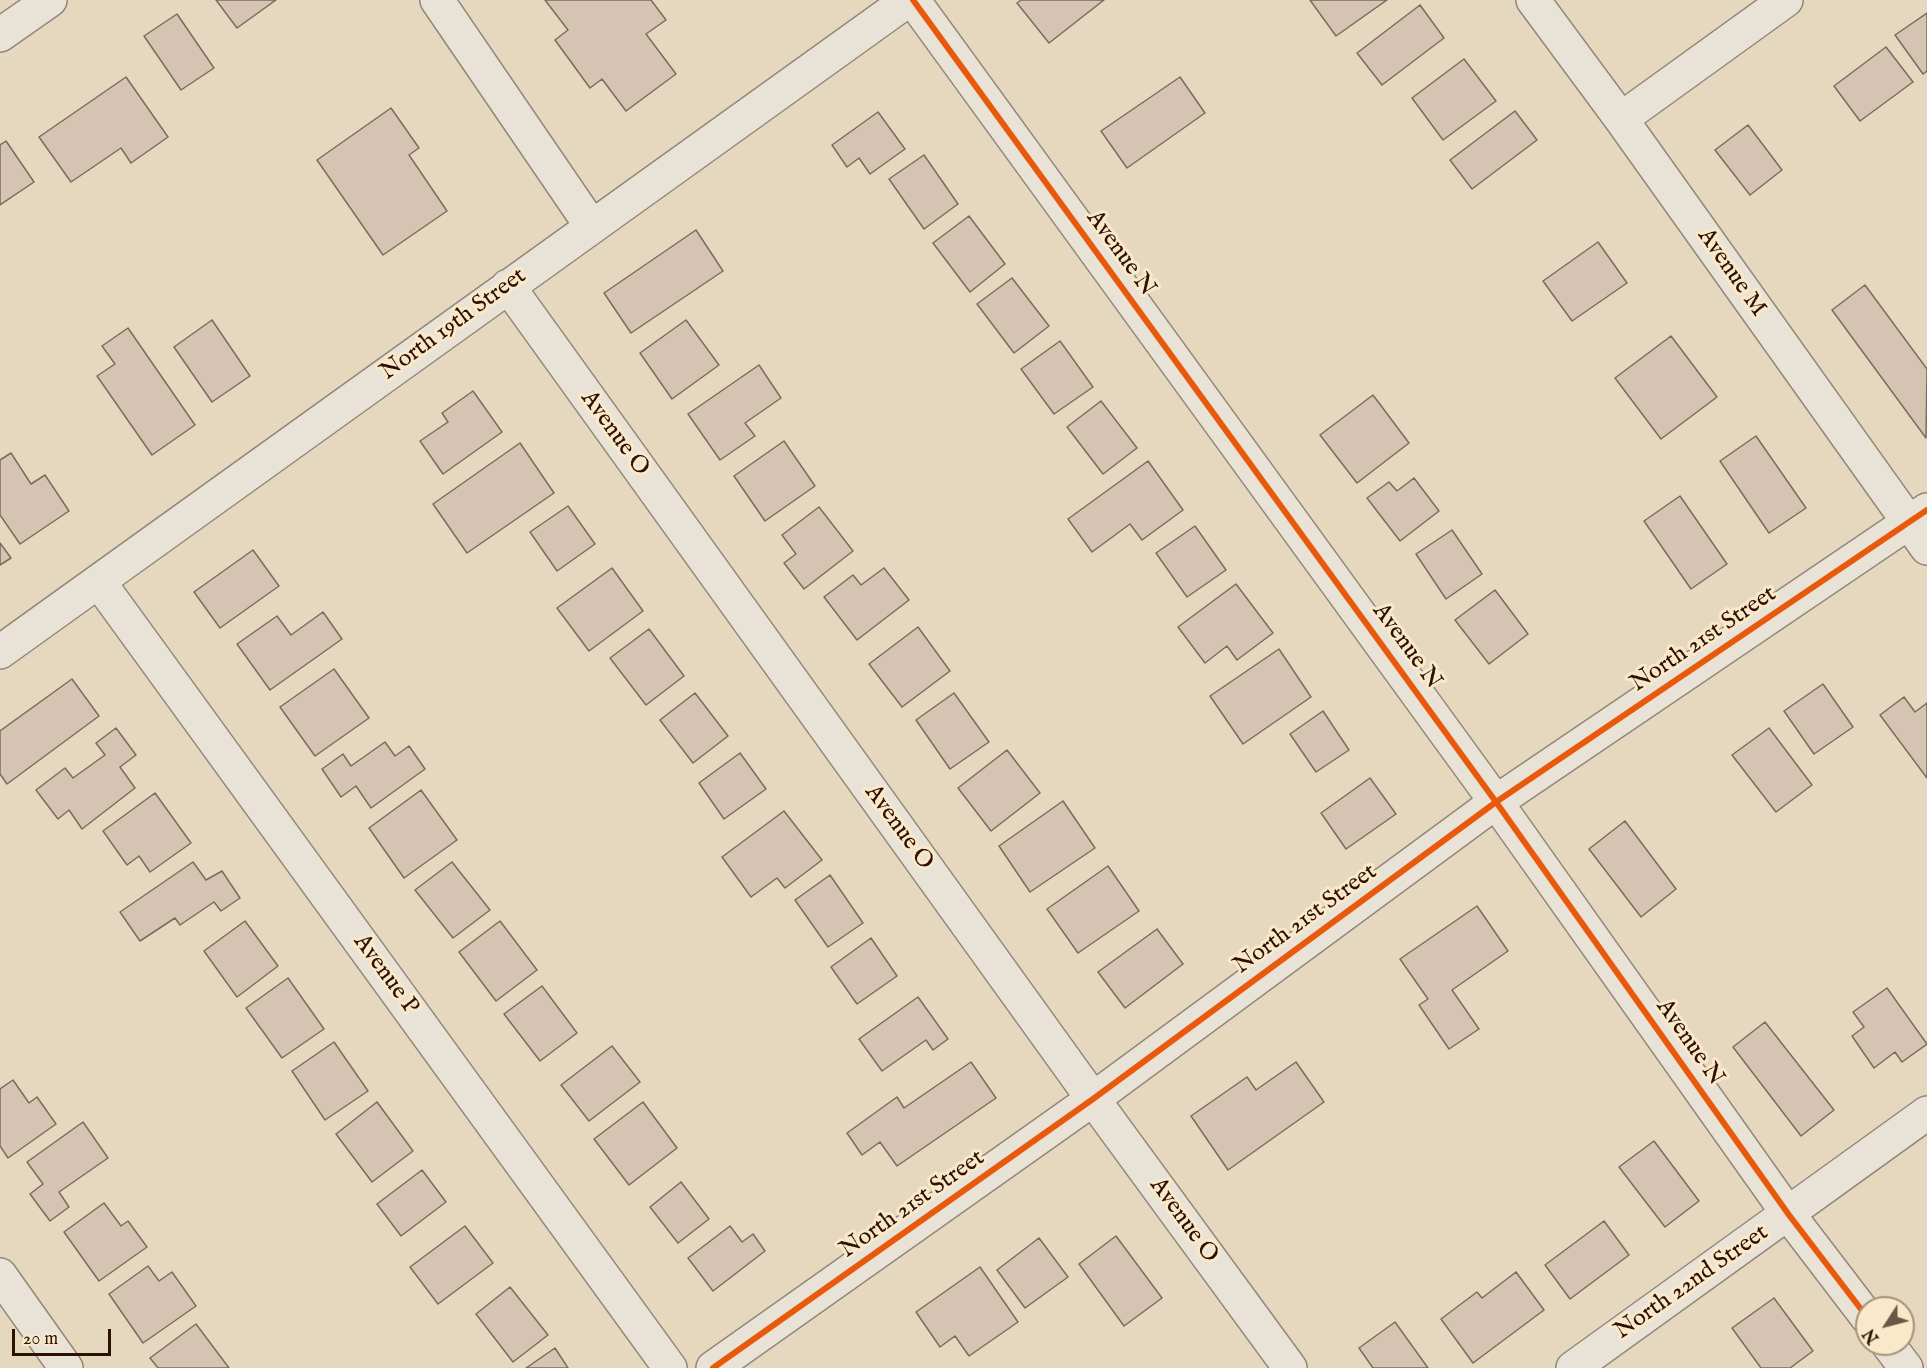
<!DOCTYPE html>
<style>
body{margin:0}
#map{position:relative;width:1927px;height:1368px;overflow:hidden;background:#e6d8bf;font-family:"IM FELL English",serif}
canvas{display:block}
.north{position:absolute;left:1855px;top:1296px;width:60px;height:60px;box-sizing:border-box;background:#fae8ca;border:2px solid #a7927a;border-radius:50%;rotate:234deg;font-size:16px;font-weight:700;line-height:24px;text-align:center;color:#2b1003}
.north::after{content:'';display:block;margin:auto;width:21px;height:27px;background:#6c5645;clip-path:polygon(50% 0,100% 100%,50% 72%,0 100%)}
.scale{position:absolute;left:12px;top:1329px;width:99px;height:27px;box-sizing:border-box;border:3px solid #2b1003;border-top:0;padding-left:8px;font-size:18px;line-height:21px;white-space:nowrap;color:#2b1003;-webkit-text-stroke:4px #fae8ca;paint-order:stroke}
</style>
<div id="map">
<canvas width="1927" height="1368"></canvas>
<div class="north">N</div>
<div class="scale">20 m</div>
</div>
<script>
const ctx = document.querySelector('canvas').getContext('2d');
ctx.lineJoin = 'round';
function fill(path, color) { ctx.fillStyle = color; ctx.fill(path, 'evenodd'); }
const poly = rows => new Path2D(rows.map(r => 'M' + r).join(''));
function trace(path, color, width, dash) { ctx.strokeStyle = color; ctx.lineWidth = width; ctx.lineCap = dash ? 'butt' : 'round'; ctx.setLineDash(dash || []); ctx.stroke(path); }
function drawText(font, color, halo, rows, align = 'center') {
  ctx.font = font + ' "IM FELL English",serif'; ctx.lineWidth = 6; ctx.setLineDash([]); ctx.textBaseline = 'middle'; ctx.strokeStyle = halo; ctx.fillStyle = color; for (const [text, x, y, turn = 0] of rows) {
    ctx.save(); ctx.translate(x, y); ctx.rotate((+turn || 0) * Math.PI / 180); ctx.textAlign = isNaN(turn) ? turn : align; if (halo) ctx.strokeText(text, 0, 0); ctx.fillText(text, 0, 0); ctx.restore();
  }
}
const building = poly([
 [216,0,276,0,237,28,216,0],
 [545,0,651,0,666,20,646,34,676,74,626,111,602,79,590,88,555,40,568,30,545,0],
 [1021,0,1104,0,1049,43,1017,3,1021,0],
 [1310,0,1387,0,1336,36,1310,0],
 [1420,5,1444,38,1382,85,1357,53,1420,5],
 [1927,13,1927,71,1923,74,1895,35,1927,13],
 [177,14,214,68,181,90,144,36,177,14],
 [1886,47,1913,82,1860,121,1834,86,1886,47],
 [1464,59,1496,101,1443,140,1412,98,1464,59],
 [126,77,168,137,131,163,121,148,71,182,39,137,126,77],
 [1180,77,1205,113,1127,168,1101,131,1180,77],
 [391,108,419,148,409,155,447,211,383,255,317,160,391,108],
 [1515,111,1537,140,1472,189,1450,160,1515,111],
 [878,112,905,149,870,174,859,158,847,167,832,145,878,112],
 [1748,125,1782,170,1750,195,1715,150,1748,125],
 [6,141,34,182,0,205,0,145,6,141],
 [924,155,958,204,924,229,889,179,924,155],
 [969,216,1005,264,970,292,933,243,969,216],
 [696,230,723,271,631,333,604,293,696,230],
 [1598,242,1627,283,1572,321,1543,281,1598,242],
 [1012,278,1049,326,1014,353,977,304,1012,278],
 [1865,285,1927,369,1926,438,1832,310,1865,285],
 [212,320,250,376,212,402,174,347,212,320],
 [686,320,719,365,672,399,640,353,686,320],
 [128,328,195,425,152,455,97,376,115,364,102,346,128,328],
 [1671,336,1717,397,1661,439,1615,378,1671,336],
 [1060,341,1093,387,1054,414,1021,369,1060,341],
 [759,365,781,398,745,423,755,436,720,460,688,414,759,365],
 [473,391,502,432,443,474,420,441,448,422,442,413,473,391],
 [1373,395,1409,443,1357,483,1320,435,1373,395],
 [1101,401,1137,448,1103,474,1067,427,1101,401],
 [1756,436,1806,508,1769,533,1720,461,1756,436],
 [784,441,815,486,765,521,734,476,784,441],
 [520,443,554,493,467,553,433,504,520,443],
 [11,453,31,484,45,475,69,511,20,544,0,515,0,460,11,453],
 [1148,461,1183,510,1142,540,1130,524,1092,552,1068,519,1148,461],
 [1414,478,1439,511,1400,541,1367,498,1389,482,1397,491,1414,478],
 [1680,496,1727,564,1691,589,1644,521,1680,496],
 [568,506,595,544,557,571,530,532,568,506],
 [819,507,853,551,804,589,784,563,796,554,782,535,819,507],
 [1195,526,1226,570,1187,597,1156,553,1195,526],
 [1452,530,1482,574,1446,599,1416,554,1452,530],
 [0,543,11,558,0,565,0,543],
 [253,550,279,586,220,628,194,592,253,550],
 [612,568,643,611,589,651,557,608,612,568],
 [884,568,909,600,857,640,824,597,853,575,861,585,884,568],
 [1236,584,1273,633,1237,660,1227,646,1205,663,1178,627,1236,584],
 [1495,590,1528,634,1489,664,1455,620,1495,590],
 [323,612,342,639,270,690,237,644,277,616,291,635,323,612],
 [918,627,950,671,902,707,869,664,918,627],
 [649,629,684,676,646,705,610,658,649,629],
 [1279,649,1311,697,1243,744,1210,696,1279,649],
 [334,669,369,718,315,756,280,707,334,669],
 [72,679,99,716,7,784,0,774,0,731,72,679],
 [1823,684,1853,727,1814,754,1784,711,1823,684],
 [695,693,728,736,693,763,660,720,695,693],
 [954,693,989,742,950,769,916,720,954,693],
 [1904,697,1915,712,1927,703,1927,778,1880,715,1904,697],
 [1323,711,1349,750,1316,772,1290,734,1323,711],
 [116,728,136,755,120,767,135,788,82,829,69,810,58,819,36,790,65,768,73,778,105,755,96,743,116,728],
 [1769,728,1812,785,1776,812,1732,755,1769,728],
 [385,742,395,756,409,746,425,769,371,808,356,786,341,797,322,769,343,754,351,766,385,742],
 [1007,750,1040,793,991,831,958,788,1007,750],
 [740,753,766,789,724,819,699,783,740,753],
 [1370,778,1396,814,1346,849,1321,813,1370,778],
 [421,790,457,840,404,878,369,828,421,790],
 [155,793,191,843,150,872,139,856,127,865,103,831,155,793],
 [1063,801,1095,848,1030,892,999,846,1063,801],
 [784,811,822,860,785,888,777,878,751,897,722,857,784,811],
 [1625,821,1676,889,1641,917,1589,849,1625,821],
 [193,862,206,880,222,871,240,898,221,911,214,902,180,925,175,918,140,941,120,912,193,862],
 [452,862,490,910,453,938,415,890,452,862],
 [1108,866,1139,911,1078,953,1047,909,1108,866],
 [830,875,863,923,828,947,795,900,830,875],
 [1477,906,1508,951,1452,990,1479,1029,1449,1049,1419,1005,1428,999,1400,959,1477,906],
 [245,921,278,966,237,997,204,951,245,921],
 [500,921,537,970,496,1001,459,952,500,921],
 [1157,929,1183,964,1125,1008,1098,972,1157,929],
 [871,938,897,976,857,1004,831,967,871,938],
 [288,978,324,1029,282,1058,246,1008,288,978],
 [542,986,577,1033,540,1061,504,1014,542,986],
 [1887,988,1927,1044,1902,1062,1895,1052,1874,1068,1852,1036,1864,1027,1853,1012,1887,988],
 [918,997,948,1039,933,1050,926,1040,882,1071,859,1039,918,997],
 [1765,1022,1834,1110,1801,1136,1733,1047,1765,1022],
 [334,1042,368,1091,325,1120,292,1071,334,1042],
 [612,1046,640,1082,589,1121,561,1085,612,1046],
 [971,1062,996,1098,897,1166,880,1142,862,1155,847,1133,897,1097,904,1108,971,1062],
 [1296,1062,1324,1102,1228,1170,1191,1116,1247,1077,1256,1090,1296,1062],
 [13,1080,29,1103,37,1097,56,1124,8,1158,0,1146,0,1089,13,1080],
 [377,1102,413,1151,372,1182,336,1134,377,1102],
 [643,1102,677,1148,629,1185,594,1139,643,1102],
 [83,1122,108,1158,59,1192,69,1207,50,1221,30,1194,43,1184,27,1162,83,1122],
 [1654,1141,1699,1201,1665,1227,1619,1167,1654,1141],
 [422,1170,446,1202,401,1236,377,1204,422,1170],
 [681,1182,709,1219,678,1243,650,1207,681,1182],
 [104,1203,121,1226,128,1221,147,1247,99,1281,64,1232,104,1203],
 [1604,1221,1629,1255,1570,1299,1545,1265,1604,1221],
 [465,1226,493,1263,438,1304,410,1267,465,1226],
 [730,1226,742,1242,753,1234,765,1251,713,1291,688,1258,730,1226],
 [1116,1236,1162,1298,1124,1326,1079,1264,1116,1236],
 [1039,1238,1068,1277,1025,1308,997,1270,1039,1238],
 [148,1266,159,1281,172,1272,196,1306,143,1343,109,1294,148,1266],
 [980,1267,1018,1322,969,1356,955,1336,940,1347,916,1312,980,1267],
 [1516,1272,1544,1310,1473,1363,1441,1319,1477,1292,1482,1298,1516,1272],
 [510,1287,548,1335,513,1362,476,1314,510,1287],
 [1774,1298,1813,1351,1790,1368,1761,1368,1732,1328,1774,1298],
 [1395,1322,1428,1368,1373,1368,1359,1348,1395,1322],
 [196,1324,229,1368,158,1368,150,1358,196,1324],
 [555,1348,568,1368,526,1368,555,1348]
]);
const minor = poly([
 [437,0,592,227],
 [913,0,1496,802,1789,1215,1867,1317],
 [1533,0,1621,119,1927,548],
 [0,35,50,0],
 [1621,119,1786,0],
 [508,286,1093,1099,1290,1368],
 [99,582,670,1368],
 [0,652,908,0],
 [1888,1344,1906,1368],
 [713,1368,1093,1099,1496,802,1927,510],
 [1573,1368,1927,1113]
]);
const tertiary = poly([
 [0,1275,66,1368]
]);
const cycleway = poly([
 [913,0,1496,802,1789,1215,1867,1317],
 [713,1368,1093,1099,1496,802,1927,510]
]);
const streetNames = [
 ["Avenue N",1120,254,54],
 ["Avenue M",1731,273,55],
 ["North 19th Street",454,325,-36],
 ["Avenue O",614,434,54],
 ["North 21st Street",1704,640,-34],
 ["Avenue N",1406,647,54],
 ["Avenue O",898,828,54],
 ["North 21st Street",1306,920,-36],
 ["Avenue P",385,975,54],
 ["Avenue N",1689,1043,55],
 ["North 21st Street",913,1205,-35],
 ["Avenue O",1183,1221,54],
 ["North 22nd Street",1692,1283,-35]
];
fill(building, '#d7c3b1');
trace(building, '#786d5f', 1.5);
trace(minor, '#928778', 36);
trace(tertiary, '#928778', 36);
trace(minor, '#e9e2d6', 33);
trace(tertiary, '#e9e2d6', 33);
trace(cycleway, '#e8590c', 6);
drawText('24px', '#2b1003', '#fae8ca', streetNames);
</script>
